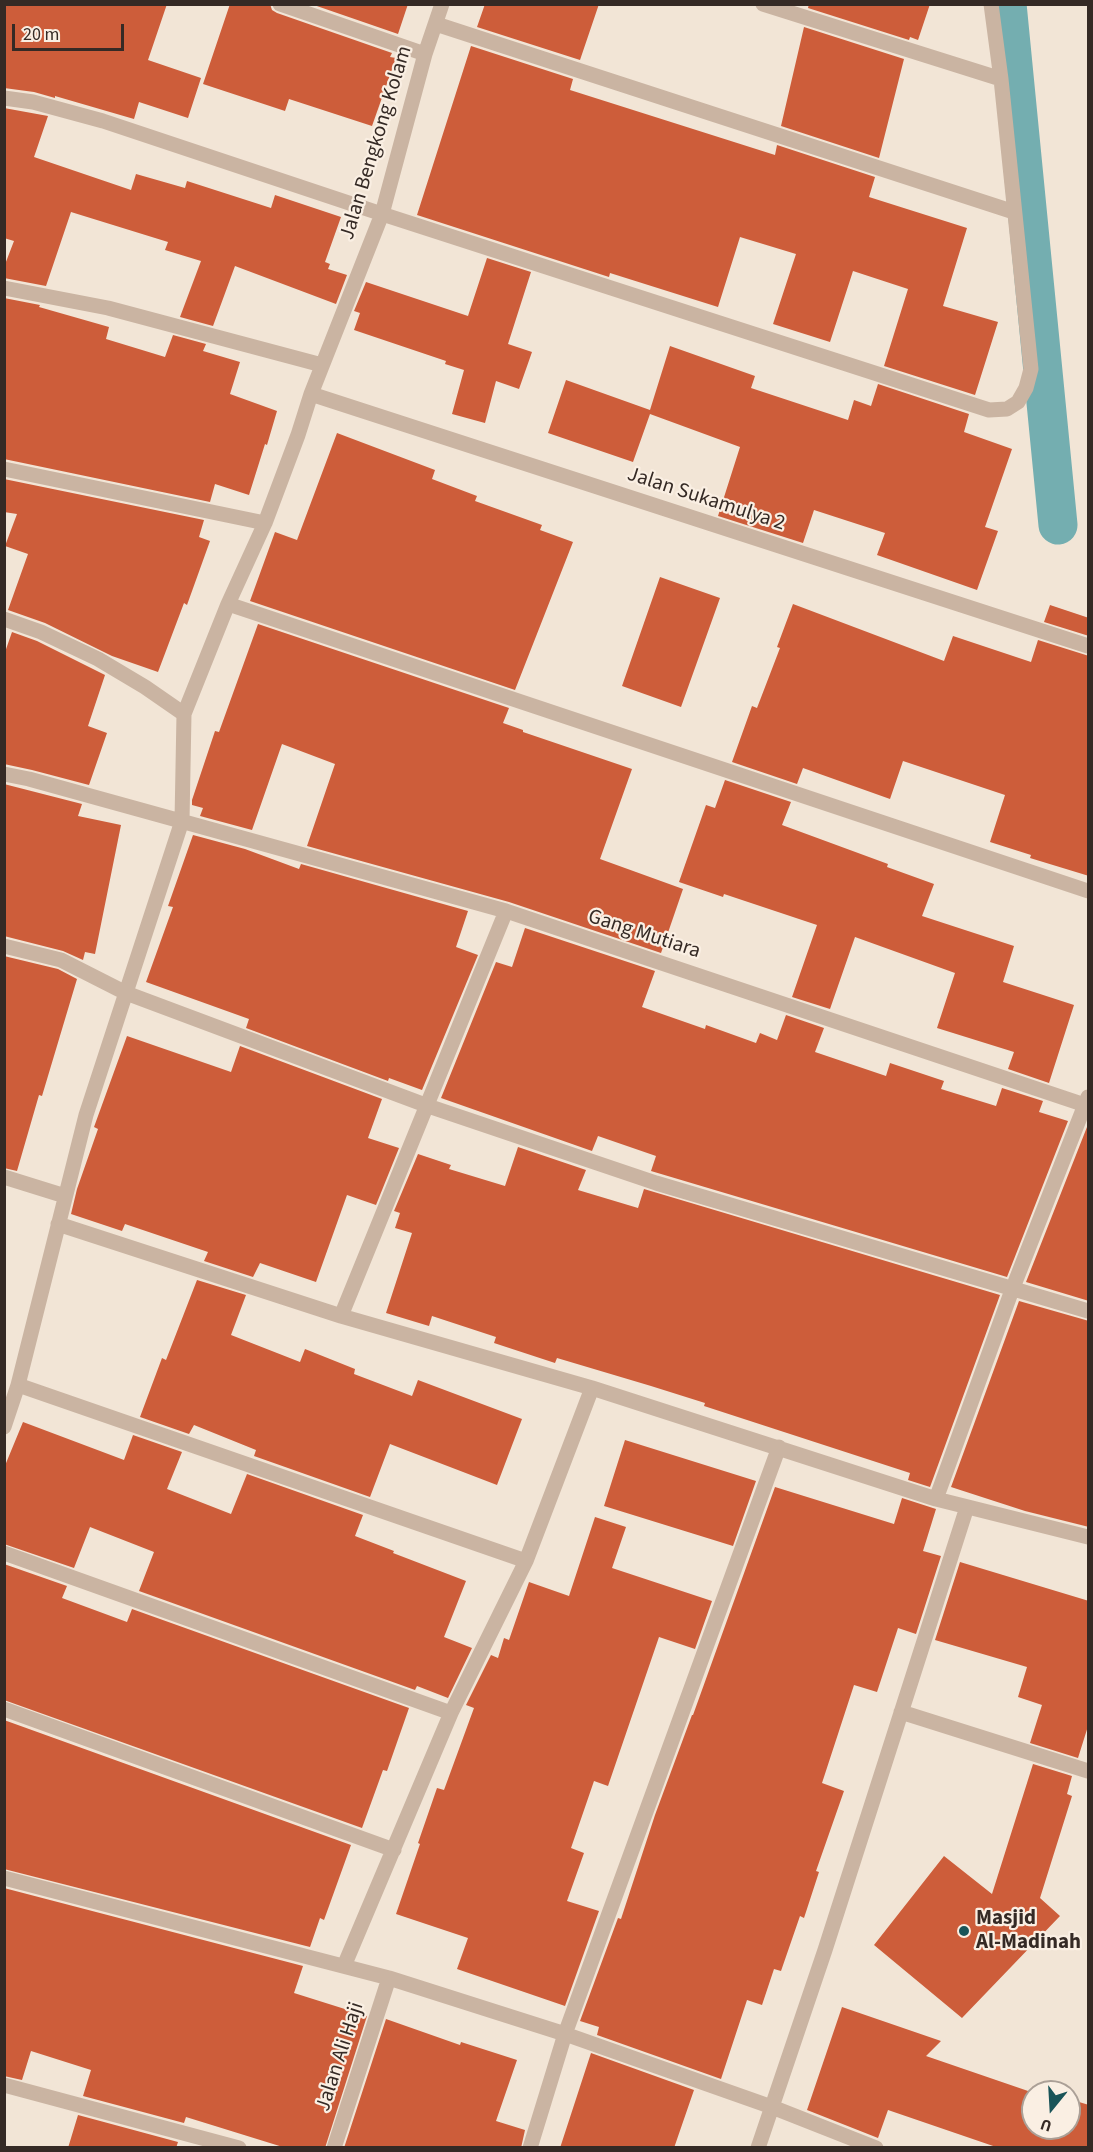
<!DOCTYPE html>
<style>
body{margin:0}
#map{position:relative;width:1093px;height:2152px;overflow:hidden;background:#f2e5d6;font-family:"Source Sans 3",sans-serif}
canvas{display:block}
.frame{position:absolute;inset:0;border:6px solid #352a25;pointer-events:none}
.north{position:absolute;left:1021px;top:2080px;width:60px;height:60px;box-sizing:border-box;background:#faefe3;border:2px solid #aba097;border-radius:50%;rotate:198deg;font-size:16px;font-weight:700;line-height:24px;text-align:center;color:#352a25}
.north::after{content:'';display:block;margin:auto;width:21px;height:27px;background:#195458;clip-path:polygon(50% 0,100% 100%,50% 72%,0 100%)}
.scale{position:absolute;left:12px;top:24px;width:112px;height:27px;box-sizing:border-box;border:3px solid #352a25;border-top:0;padding-left:8px;font-size:18px;line-height:21px;white-space:nowrap;color:#352a25;-webkit-text-stroke:4px #faefe3;paint-order:stroke}
</style>
<div id="map">
<canvas width="1093" height="2152"></canvas>
<div class="frame"></div>
<div class="north">U</div>
<div class="scale">20 m</div>
</div>
<script>
const ctx = document.querySelector('canvas').getContext('2d');
ctx.lineJoin = 'round';
const poly = rows => new Path2D(rows.map(r => 'M' + r).join(''));
function trace(path, color, width, dash) { ctx.strokeStyle = color; ctx.lineWidth = width; ctx.lineCap = dash ? 'butt' : 'round'; ctx.setLineDash(dash || []); ctx.stroke(path); }
function fill(path, color) { ctx.fillStyle = color; ctx.fill(path, 'evenodd'); }
function drawText(font, color, halo, rows, align = 'center') {
  ctx.font = font + ' "Source Sans 3",sans-serif'; ctx.lineWidth = 4.5; ctx.setLineDash([]); ctx.textBaseline = 'middle'; ctx.strokeStyle = halo; ctx.fillStyle = color; for (const [text, x, y, turn = 0] of rows) {
    ctx.save(); ctx.translate(x, y); ctx.rotate((+turn || 0) * Math.PI / 180); ctx.textAlign = isNaN(turn) ? turn : align; if (halo) ctx.strokeText(text, 0, 0); ctx.fillText(text, 0, 0); ctx.restore();
  }
}
const canal = poly([
 [1007,4,1058,525]
]);
const building = poly([
 [4,4,167,4,148,60,201,78,188,118,139,102,134,119,55,96,55,98,34,92,4,88],
 [230,4,270,4,272,10,277,13,392,53,390,57,396,58,372,126,289,99,285,111,203,84],
 [311,4,408,4,398,34],
 [485,4,599,4,580,60,477,27],
 [809,4,930,4,918,40,910,37,909,40,808,8],
 [804,27,904,59,879,158,781,126],
 [471,46,573,79,570,90,775,155,777,145,875,177,869,197,967,228,943,306,998,322,975,395,884,366,908,289,853,271,830,342,773,324,796,254,740,237,718,307,610,273,609,277,417,215],
 [4,108,48,116,34,157,131,190,136,174,185,188,187,181,271,208,275,195,341,217,325,262,330,264,328,269,347,275,336,304,235,266,213,326,180,317,201,261,165,250,168,242,71,212,46,286,4,278,4,267,14,241,4,238],
 [487,258,531,272,508,344,532,352,519,389,496,381,485,423,452,414,464,370,445,364,446,361,354,330,360,313,354,311,366,282,468,316],
 [4,298,40,305,39,307,109,327,106,339,165,357,173,335,206,344,203,351,240,362,230,394,277,411,267,445,265,444,249,495,215,484,210,502,4,459],
 [670,346,755,376,751,388,848,420,854,400,871,406,878,384,969,414,964,432,1012,449,985,527,998,531,977,590,877,555,885,533,814,510,803,543,718,516,740,447,650,414,633,462,548,433,566,380,650,410],
 [337,433,435,470,432,479,477,496,475,501,542,525,540,530,573,542,515,690,250,601,275,532,297,540],
 [4,479,204,520,199,537,210,541,187,605,184,603,158,672,112,656,45,623,8,610,28,554,5,546,17,514,4,512],
 [660,577,720,598,681,707,622,686],
 [793,604,944,661,953,636,1031,662,1038,640,1089,656,1089,876,1030,858,1031,855,990,842,1005,795,903,761,890,799,803,768,797,784,732,762,752,706,757,708,780,648,777,647],
 [1050,605,1089,618,1089,636,1044,622],
 [258,624,509,708,503,723,523,730,523,732,632,769,600,859,683,889,661,953,509,902,307,846,335,764,282,744,252,830,200,816,203,808,192,805,192,800,215,731,219,732],
 [12,632,37,641,105,675,88,726,107,733,89,785,32,770,4,764,4,655],
 [725,780,791,802,782,825,888,864,887,867,934,884,922,916,1014,946,1003,982,1074,1005,1049,1083,1008,1069,1014,1052,937,1028,955,973,855,937,830,1009,792,997,817,925,724,894,723,897,679,882,706,805,715,808],
 [4,784,82,804,78,816,121,825,95,954,85,952,83,960,63,951,4,936],
 [193,835,245,849,299,869,301,864,468,911,456,947,478,955,422,1090,389,1078,388,1081,246,1028,249,1019,146,982,173,907,168,906],
 [525,928,655,971,642,1007,705,1029,706,1025,756,1043,760,1033,777,1040,786,1015,824,1028,815,1052,886,1076,890,1063,944,1081,941,1089,996,1106,1002,1088,1043,1101,1039,1112,1068,1121,1007,1277,651,1171,656,1156,598,1136,592,1151,441,1098,496,962,512,967],
 [4,956,58,969,77,979,42,1096,39,1095,17,1171,4,1168],
 [127,1036,231,1072,240,1046,382,1099,368,1138,399,1148,376,1205,347,1195,316,1282,260,1263,253,1277,204,1261,208,1252,125,1224,122,1231,71,1214,77,1189,98,1129,94,1127],
 [1087,1127,1089,1128,1089,1301,1026,1282],
 [518,1147,586,1170,578,1190,638,1208,644,1189,1000,1295,930,1487,908,1480,910,1473,704,1406,705,1403,651,1386,557,1358,555,1363,494,1343,496,1337,432,1316,429,1326,386,1313,412,1233,395,1228,400,1213,394,1211,418,1154,451,1165,449,1169,505,1186],
 [197,1280,246,1295,231,1335,300,1362,305,1349,355,1369,354,1374,412,1396,418,1380,522,1419,497,1485,390,1444,370,1497,254,1456,256,1450,194,1425,189,1434,140,1417,162,1358,166,1360],
 [1019,1301,1089,1321,1089,1527,1025,1511,951,1487],
 [23,1422,124,1460,133,1435,182,1452,167,1489,231,1514,247,1474,363,1515,355,1536,394,1551,393,1553,466,1581,444,1637,472,1648,448,1698,417,1686,415,1690,139,1591,154,1552,90,1527,74,1568,4,1544,4,1468],
 [625,1440,756,1481,733,1546,604,1506],
 [775,1487,894,1524,902,1498,936,1509,923,1551,941,1556,916,1634,898,1628,877,1692,854,1685,822,1783,844,1791,816,1871,819,1872,804,1918,800,1916,781,1971,774,1969,762,2005,747,2000,721,2079,597,2035,599,2027,580,2021,618,1918,621,1919,655,1815,692,1715,693,1715],
 [595,1517,626,1527,612,1568,712,1601,695,1649,659,1637,608,1786,594,1781,571,1848,584,1853,567,1901,599,1911,565,2006,457,1969,468,1938,396,1914,420,1844,418,1843,437,1788,444,1790,474,1708,466,1705,491,1655,498,1658,504,1638,509,1640,529,1582,569,1596],
 [960,1562,1089,1601,1089,1723,1078,1758,1030,1743,1042,1705,1018,1697,1027,1667,935,1640],
 [4,1564,67,1586,62,1598,127,1622,132,1609,409,1708,387,1771,383,1770,362,1828,4,1700],
 [4,1720,351,1845,324,1920,320,1918,310,1947,4,1869],
 [1033,1764,1072,1776,1067,1794,1072,1796,1040,1898,1060,1916,962,2018,874,1945,944,1856,992,1894],
 [4,1888,303,1966,294,1993,367,2016,325,2148,286,2148,186,2117,184,2123,83,2096,91,2070,31,2051,22,2080,4,2076],
 [842,2007,941,2041,926,2056,1031,2092,1033,2086,1050,2092,1033,2092,1033,2128,1069,2128,1069,2099,1089,2105,1089,2148,999,2148,888,2110,878,2138,807,2110],
 [386,2019,460,2045,461,2042,517,2060,496,2121,525,2130,521,2148,344,2148],
 [591,2053,694,2090,674,2148,560,2148],
 [78,2115,178,2142,176,2148,68,2148]
]);
const minor = poly([
 [280,4,425,54],
 [763,4,1001,79],
 [436,24,1014,212],
 [4,98,33,102,103,121,382,214,989,410,1007,409,1018,402,1026,388,1031,369,1001,79,991,4],
 [4,288,108,308,322,365],
 [311,394,1088,646],
 [4,469,265,523],
 [228,604,1088,891],
 [4,619,41,632,98,659,145,687,184,714],
 [4,774,29,779,506,911,1088,1106],
 [4,946,61,960,126,993,428,1106,656,1183,1088,1311],
 [4,1177,65,1196],
 [58,1224,341,1316,592,1388,936,1499,1088,1537],
 [341,1316,506,911],
 [18,1385,526,1561],
 [4,1427,18,1385,86,1115,182,821,184,714,228,604,265,523,298,435,311,394,382,214,425,54,442,4],
 [936,1499,1012,1290,1088,1097],
 [4,1553,451,1713],
 [4,1709,394,1850],
 [901,1712,1088,1771],
 [4,1878,389,1978,565,2034,772,2107,876,2148],
 [344,1966,451,1713,526,1561,592,1388],
 [4,2085,239,2148],
 [334,2148,389,1978],
 [530,2148,565,2034,779,1447],
 [758,2148,825,1950,967,1507]
]);
const markers = [
 [964,1931,6,"#195458"]
];
const streetNames = [
 ["Jalan Bengkong Kolam",377,143,-73],
 ["Jalan Sukamulya 2",706,500,18],
 ["Gang Mutiara",644,935,18],
 ["Jalan Ali Haji",341,2057,-72]
];
const poiNames = [
 ["Masjid",976,1919],
 ["Al-Madinah",976,1943]
];
trace(canal, '#74aeb0', 39);
fill(building, '#cd5d3a');
trace(minor, '#cab4a2', 15);
for (const [x, y, r, color] of markers) { const dot = new Path2D(); dot.arc(x, y, r, 0, 2 * Math.PI); ctx.fillStyle = color; ctx.fill(dot); trace(dot, '#faefe3', 2); }
drawText('21px', '#352a25', '#faefe3', streetNames);
drawText('bold 21px', '#352a25', '#faefe3', poiNames, 'left');
</script>
